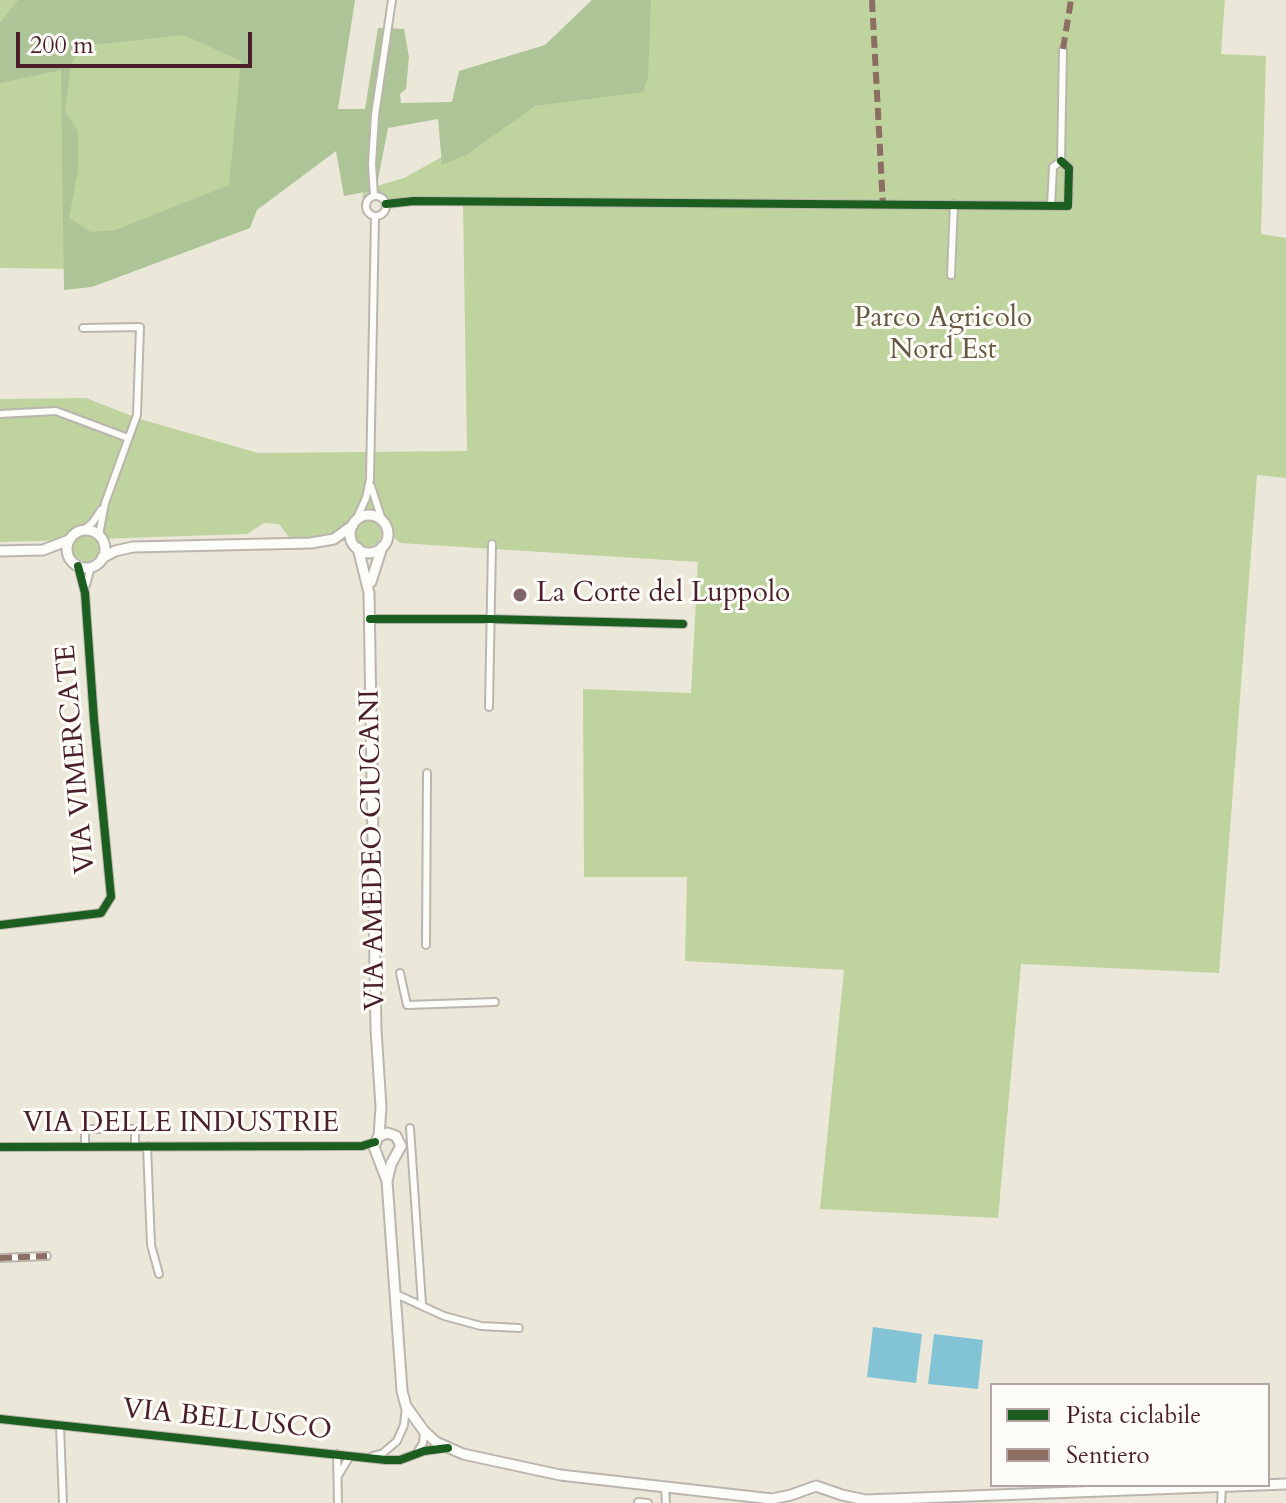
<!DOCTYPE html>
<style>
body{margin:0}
#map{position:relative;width:1286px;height:1503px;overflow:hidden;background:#ebe8da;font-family:Cardo,serif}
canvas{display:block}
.legend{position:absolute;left:990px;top:1383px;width:280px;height:104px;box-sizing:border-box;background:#fdfcf7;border:2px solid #b5a4a5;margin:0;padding:10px 14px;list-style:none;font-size:24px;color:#4a1f2b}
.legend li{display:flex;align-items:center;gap:16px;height:40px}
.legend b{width:40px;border:2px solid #b5a4a5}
.scale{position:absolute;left:16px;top:32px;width:236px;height:36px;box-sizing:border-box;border:4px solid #4a1f2b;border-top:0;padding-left:10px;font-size:24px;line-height:28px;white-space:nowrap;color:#4a1f2b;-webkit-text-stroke:6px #fdfcf7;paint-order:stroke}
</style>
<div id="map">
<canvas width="1286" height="1503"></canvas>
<ul class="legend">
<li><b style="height:10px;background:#1b5e20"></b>Pista ciclabile</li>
<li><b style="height:10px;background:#8d6e63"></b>Sentiero</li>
</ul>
<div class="scale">200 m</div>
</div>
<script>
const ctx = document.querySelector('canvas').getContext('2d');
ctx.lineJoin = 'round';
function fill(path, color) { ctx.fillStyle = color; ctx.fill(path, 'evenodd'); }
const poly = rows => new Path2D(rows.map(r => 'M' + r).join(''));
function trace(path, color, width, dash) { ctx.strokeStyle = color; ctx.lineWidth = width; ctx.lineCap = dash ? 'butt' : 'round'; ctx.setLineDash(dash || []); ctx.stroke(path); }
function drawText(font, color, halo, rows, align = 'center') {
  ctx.font = font + ' Cardo,serif'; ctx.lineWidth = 6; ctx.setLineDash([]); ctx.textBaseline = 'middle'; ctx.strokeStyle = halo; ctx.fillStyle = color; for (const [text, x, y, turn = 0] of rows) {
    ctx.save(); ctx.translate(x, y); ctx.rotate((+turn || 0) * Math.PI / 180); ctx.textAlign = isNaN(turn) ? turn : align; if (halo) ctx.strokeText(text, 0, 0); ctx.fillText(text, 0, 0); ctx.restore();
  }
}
const green = poly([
 [0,0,239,0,252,54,234,191,75,269,0,268],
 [604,0,1225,0,1221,54,1266,56,1261,234,1286,238,1286,478,1257,475,1219,973,1021,964,998,1218,820,1209,844,970,685,961,687,877,584,877,583,689,691,693,698,562,400,543,389,533,383,532,378,544,367,547,358,542,289,537,279,524,264,523,247,534,96,539,99,548,97,556,87,563,74,556,72,547,74,540,0,542,0,399,86,398,140,419,258,453,467,451,463,202,362,198,364,190,404,178,465,144]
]);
const forest = poly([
 [18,0,355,0,338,109,365,109,378,28,404,29,409,57,406,89,400,94,401,103,452,102,459,71,545,45,592,0,651,0,648,77,643,92,535,106,468,154,442,165,438,119,388,128,376,190,344,196,336,151,257,210,250,228,92,287,64,290,61,70,0,83,0,23],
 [184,35,241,61,229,185,116,230,91,232,69,218,78,171,78,131,65,112,71,64,82,46]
]);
const water = poly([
 [873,1327,922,1334,916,1383,867,1377],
 [934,1334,983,1340,978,1389,928,1384]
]);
const street = poly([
 [374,196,372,164,375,115,392,0],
 '366 206a10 10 0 1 1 20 0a10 10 0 1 1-20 0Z',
 [386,204,414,201,1068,206,1069,168,1061,161],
 [1051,206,1053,167,1061,161,1063,49],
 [951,275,954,204],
 [83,328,140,327,137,415,105,503,99,535],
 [0,414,56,411,128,438],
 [371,486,382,520],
 [356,520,366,498,370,479,375,216],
 [84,530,93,522,101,510],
 [86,585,91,567],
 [370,619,490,619,683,624],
 [489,707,492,544],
 [0,925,101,913,111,897,94,720,85,593,78,566],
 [426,945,427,773],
 [400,973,407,1005,495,1002],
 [410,1128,422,1304],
 [85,1146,85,1129,135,1129,135,1146],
 [147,1146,151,1245,159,1274],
 [0,1147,362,1146,375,1142],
 [0,1258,47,1256],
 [396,1294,444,1316,481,1326,519,1328],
 [0,1419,386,1460,400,1460,424,1451,444,1448],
 [60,1426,63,1503],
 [337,1454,338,1503],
 [416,1454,423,1443,424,1432],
 [370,1457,383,1453,397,1441,404,1425,406,1406],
 [338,1476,350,1456],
 [665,1489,666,1503],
 [638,1502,648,1503],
 [1221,1503,1222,1487]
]);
const secondary = poly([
 '350 534a19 19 0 1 1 38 0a19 19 0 1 1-38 0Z',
 '67 549a19 19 0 1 1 38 0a19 19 0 1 1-38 0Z',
 [358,548,369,593,376,1030,381,1107,379,1136],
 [0,551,43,550,69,540],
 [102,558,115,551,133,547,311,543,334,539,353,525],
 [371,582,382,547],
 [387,1181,391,1164,401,1146,396,1136,387,1133,378,1137,374,1147,387,1181,402,1391,406,1406,424,1431,436,1442,463,1454,560,1475,772,1499,791,1495,816,1486,842,1495,865,1500,1286,1484]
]);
const quiet = poly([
 [872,0,883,206],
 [1063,49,1071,0],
 [0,1258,47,1256]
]);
const cycleway = poly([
 [386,204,414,201,1068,206,1069,168,1061,161],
 [370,619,490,619,683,624],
 [0,925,101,913,111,897,94,720,85,593,78,566],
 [0,1147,362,1146,375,1142],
 [0,1419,386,1460,400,1460,424,1451,448,1448]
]);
const markers = [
 [520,595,8,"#826568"]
];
const parkNames = [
 ["Parco Agricolo",943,320],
 ["Nord Est",943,352]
];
const poiNames = [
 ["La Corte del Luppolo",536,595]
];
const streetNames = [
 ["VIA VIMERCATE",77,759,-95],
 ["VIA AMEDEO CIUCANI",374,850,-91],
 ["VIA DELLE INDUSTRIE",181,1125],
 ["VIA BELLUSCO",227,1421,6]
];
fill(green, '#bed39e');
fill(forest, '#adc497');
fill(water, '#82c4d5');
trace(street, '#bbb5ae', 10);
trace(secondary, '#bbb5ae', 13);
trace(street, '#fcfcf9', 6);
trace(secondary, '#fcfcf9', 9);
trace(quiet, '#8d6e63', 6, [12, 6]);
trace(cycleway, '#1b5e20', 8);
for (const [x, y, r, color] of markers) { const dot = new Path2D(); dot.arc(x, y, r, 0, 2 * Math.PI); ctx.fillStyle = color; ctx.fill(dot); trace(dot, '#fdfcf7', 3); }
drawText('28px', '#665842', '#fdfcf7', parkNames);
drawText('28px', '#4a1f2b', '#fdfcf7', poiNames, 'left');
drawText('28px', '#4a1f2b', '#fdfcf7', streetNames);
</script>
